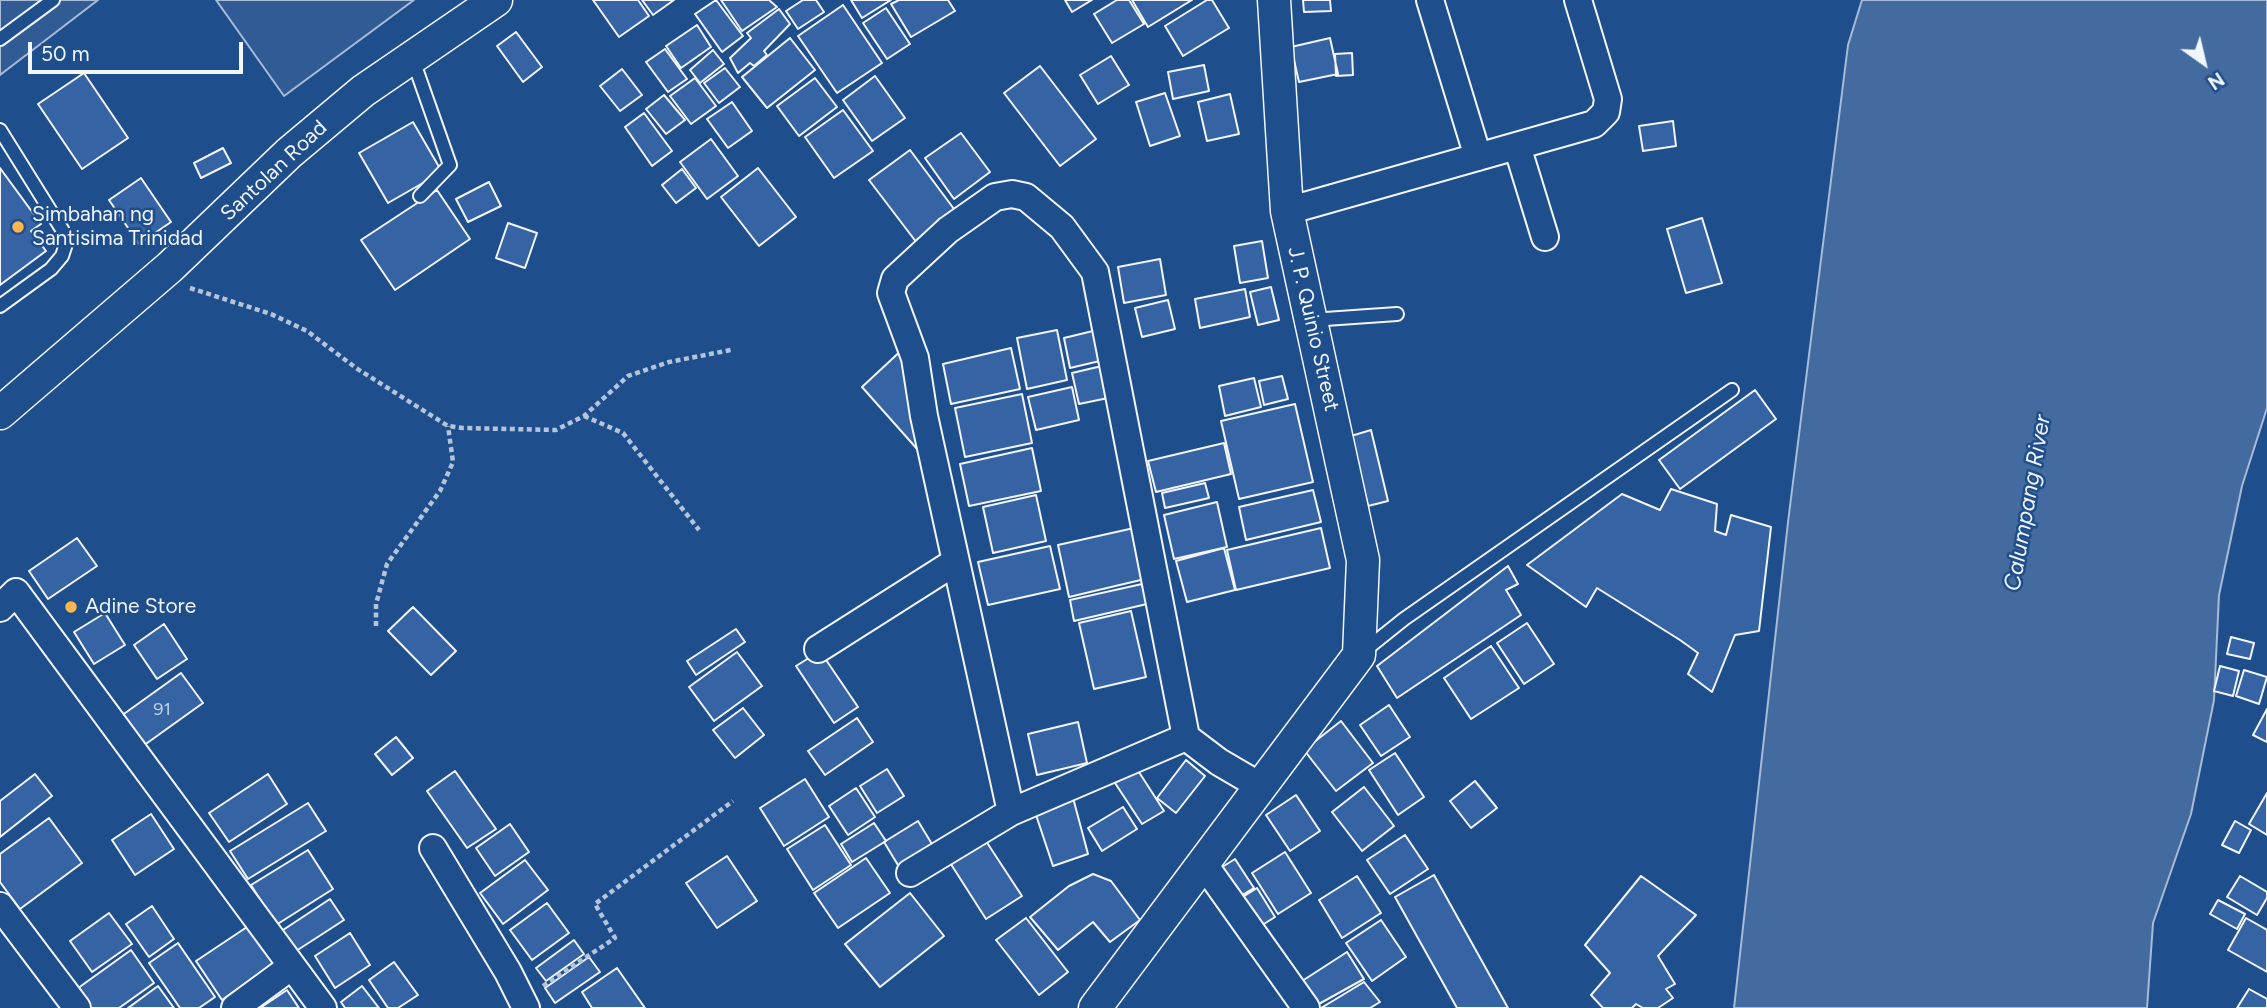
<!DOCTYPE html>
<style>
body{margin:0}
#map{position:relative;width:2267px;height:1008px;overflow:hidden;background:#1f4e8c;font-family:Figtree,sans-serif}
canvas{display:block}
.north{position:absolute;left:2169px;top:28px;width:70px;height:70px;-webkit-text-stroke:5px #1f4e8c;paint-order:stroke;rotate:146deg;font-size:19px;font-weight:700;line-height:28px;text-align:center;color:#f2f6ff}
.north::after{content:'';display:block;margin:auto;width:24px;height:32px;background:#f2f6ff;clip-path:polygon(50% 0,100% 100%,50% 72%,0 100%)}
.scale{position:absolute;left:28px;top:42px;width:215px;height:32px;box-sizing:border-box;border:4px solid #f2f6ff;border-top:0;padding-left:9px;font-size:21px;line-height:24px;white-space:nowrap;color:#f2f6ff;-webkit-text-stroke:5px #1f4e8c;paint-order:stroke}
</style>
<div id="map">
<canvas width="2267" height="1008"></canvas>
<div class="north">N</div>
<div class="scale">50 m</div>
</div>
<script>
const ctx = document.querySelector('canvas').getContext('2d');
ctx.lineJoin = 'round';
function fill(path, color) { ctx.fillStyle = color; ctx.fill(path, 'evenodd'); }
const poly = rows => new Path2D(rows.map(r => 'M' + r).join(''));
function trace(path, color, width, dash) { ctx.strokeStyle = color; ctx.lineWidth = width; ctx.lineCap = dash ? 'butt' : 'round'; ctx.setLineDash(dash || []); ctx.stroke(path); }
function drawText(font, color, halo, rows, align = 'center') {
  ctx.font = font + ' Figtree,sans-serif'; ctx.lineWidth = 5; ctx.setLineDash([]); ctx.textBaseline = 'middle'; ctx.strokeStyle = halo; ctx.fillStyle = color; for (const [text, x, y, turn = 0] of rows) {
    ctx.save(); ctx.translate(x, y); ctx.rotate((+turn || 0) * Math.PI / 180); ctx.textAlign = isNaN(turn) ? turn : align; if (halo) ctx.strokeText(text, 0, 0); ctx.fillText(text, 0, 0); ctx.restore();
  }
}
const built = poly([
 [0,0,98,0,0,75,0,0],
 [216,0,414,0,284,96,216,0]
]);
const water = poly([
 [1862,0,2267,0,2267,408,2242,486,2219,595,2214,700,2191,814,2153,923,2147,1008,1734,1008,1788,522,1848,45,1862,0]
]);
const building = poly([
 [593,0,638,0,649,16,619,37,593,0],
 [642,0,674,0,653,15,642,0],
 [716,0,743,36,722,52,695,14,716,0],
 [721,0,769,0,777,7,742,31,721,0],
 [803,0,816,0,824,12,798,29,786,11,803,0],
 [851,0,891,0,862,18,851,0],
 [899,0,948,0,955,11,911,37,891,4,899,0],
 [1065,0,1092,0,1072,12,1065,0],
 [1117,0,1129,0,1144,24,1112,43,1094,14,1117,0],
 [1132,0,1192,0,1148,27,1132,0],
 [1207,0,1212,0,1229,28,1183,56,1165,26,1207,0],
 [1303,0,1330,0,1331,11,1304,12,1303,0],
 [843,5,882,63,837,93,798,36,843,5],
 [886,8,910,44,887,59,863,23,886,8],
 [779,9,790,24,764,51,767,55,754,66,750,63,738,73,730,58,751,38,747,33,779,9],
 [697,25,711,47,681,68,666,46,697,25],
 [516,32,542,67,523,82,497,46,516,32],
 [790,38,815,70,767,108,742,77,790,38],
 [1330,38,1338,74,1299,82,1291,47,1330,38],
 [665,49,687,79,668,92,646,62,665,49],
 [713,50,724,64,700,83,690,70,713,50],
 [1352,53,1353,75,1336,76,1335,54,1352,53],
 [1111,56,1129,85,1098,104,1080,75,1111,56],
 [1204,65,1209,91,1173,99,1168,72,1204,65],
 [1040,66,1096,139,1060,166,1004,93,1040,66],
 [725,68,740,87,719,103,704,83,725,68],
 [622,69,642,95,620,111,600,86,622,69],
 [84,73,128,138,82,169,38,104,84,73],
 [875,76,905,118,872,141,843,100,875,76],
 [695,78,716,106,691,124,670,96,695,78],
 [815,78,837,107,799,136,777,106,815,78],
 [1165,93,1180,136,1150,146,1136,102,1165,93],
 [1230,94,1239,134,1207,141,1198,102,1230,94],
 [664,95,685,120,666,134,646,109,664,95],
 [732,102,752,131,728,148,707,119,732,102],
 [843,110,873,151,834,178,805,137,843,110],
 [644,113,672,151,652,166,625,127,644,113],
 [1673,121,1676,146,1643,151,1639,126,1673,121],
 [413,122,442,172,388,203,359,153,413,122],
 [961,133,990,172,954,199,925,158,961,133],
 [711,139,738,176,707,199,680,162,711,139],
 [223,148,231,163,201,178,194,163,223,148],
 [910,150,960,217,920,247,869,180,910,150],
 [0,168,41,224,31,231,46,251,0,285,0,168],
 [758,168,796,217,759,246,721,197,758,168],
 [682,169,696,188,676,203,662,185,682,169],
 [141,178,171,222,139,244,109,200,141,178],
 [489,182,501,206,468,222,456,199,489,182],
 [437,190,470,239,395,290,361,240,437,190],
 [1702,218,1722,283,1686,293,1667,229,1702,218],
 [508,223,537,233,525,268,496,258,508,223],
 [1262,241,1268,278,1240,283,1234,246,1262,241],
 [1160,259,1166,295,1124,303,1118,267,1160,259],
 [1271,287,1279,320,1258,325,1250,292,1271,287],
 [1245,289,1250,317,1200,328,1195,299,1245,289],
 [1168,300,1175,329,1142,337,1135,308,1168,300],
 [1057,330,1067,380,1027,389,1017,338,1057,330],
 [1097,330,1104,360,1070,368,1064,338,1097,330],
 [905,347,918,450,862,387,905,347],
 [1011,348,1020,389,951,404,943,364,1011,348],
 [1106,365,1113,397,1079,404,1072,373,1106,365],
 [1282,376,1288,399,1264,405,1259,381,1282,376],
 [1254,378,1261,407,1225,416,1219,386,1254,378],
 [1072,387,1079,420,1036,430,1028,397,1072,387],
 [1755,390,1776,419,1680,489,1659,460,1755,390],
 [1022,394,1032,443,965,457,955,408,1022,394],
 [1295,404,1313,482,1239,499,1221,421,1295,404],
 [1371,430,1388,501,1368,506,1351,436,1371,430],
 [1224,443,1231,474,1156,492,1148,461,1224,443],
 [1032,448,1041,491,969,506,960,464,1032,448],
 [1205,483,1209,498,1165,508,1162,493,1205,483],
 [1671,489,1717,504,1715,531,1726,535,1731,515,1771,527,1759,631,1735,635,1712,692,1688,674,1698,653,1680,640,1597,588,1586,607,1527,565,1622,494,1660,510,1671,489],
 [1313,490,1321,522,1246,540,1239,507,1313,490],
 [1036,495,1046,541,993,553,983,507,1036,495],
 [1217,502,1227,547,1174,559,1164,515,1217,502],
 [1134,528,1145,579,1069,597,1058,545,1134,528],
 [1321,528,1330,568,1236,590,1227,550,1321,528],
 [77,538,97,566,48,599,29,571,77,538],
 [1050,546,1060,589,988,605,978,562,1050,546],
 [1224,548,1235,590,1187,602,1176,561,1224,548],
 [1508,566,1518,584,1506,590,1521,615,1397,698,1377,666,1508,566],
 [1142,584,1147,604,1074,621,1070,600,1142,584],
 [413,607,456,651,431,675,388,631,413,607],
 [1131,611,1146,677,1094,689,1079,623,1131,611],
 [105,613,125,645,94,664,74,632,105,613],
 [1527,623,1554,664,1524,684,1497,643,1527,623],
 [164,624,187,659,157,679,134,645,164,624],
 [736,629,745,642,696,675,687,661,736,629],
 [2231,637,2254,643,2250,659,2227,654,2231,637],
 [1491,646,1519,688,1471,719,1444,678,1491,646],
 [820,651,858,707,834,723,796,666,820,651],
 [737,652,762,686,714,721,689,687,737,652],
 [2220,666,2239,671,2233,696,2214,691,2220,666],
 [2244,670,2267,677,2259,704,2236,696,2244,670],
 [181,673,203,703,143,746,121,716,181,673],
 [1389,705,1410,737,1381,756,1360,725,1389,705],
 [743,708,764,735,735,758,713,730,743,708],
 [2267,709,2267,742,2253,735,2267,709],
 [857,718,873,742,825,775,808,751,857,718],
 [1341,721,1373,763,1336,791,1304,750,1341,721],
 [1078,722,1087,763,1037,775,1028,734,1078,722],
 [396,737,413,758,392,775,375,754,396,737],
 [1395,753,1424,797,1398,815,1369,770,1395,753],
 [1186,760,1205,776,1176,813,1157,798,1186,760],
 [887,769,904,796,877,813,860,786,887,769],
 [1137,769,1164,811,1142,824,1115,783,1137,769],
 [455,771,496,829,467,848,427,791,455,771],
 [35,774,52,796,0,837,0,801,35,774],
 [268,774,287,804,229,842,209,813,268,774],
 [805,779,829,817,784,846,760,808,805,779],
 [1475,781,1497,808,1471,828,1450,801,1475,781],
 [1364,787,1394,826,1362,851,1332,812,1364,787],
 [856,788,875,817,848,835,829,806,856,788],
 [2267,793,2267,835,2249,824,2267,793],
 [1072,794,1088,854,1053,866,1034,809,1072,794],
 [1296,795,1320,831,1290,851,1266,815,1296,795],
 [308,803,326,831,248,879,230,851,308,803],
 [1123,807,1137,829,1102,851,1088,828,1123,807],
 [151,814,174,849,135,875,112,840,151,814],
 [49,818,82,863,20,909,0,882,0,854,49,818],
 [918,821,938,854,904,875,884,842,918,821],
 [2235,821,2251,830,2239,853,2222,845,2235,821],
 [874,823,886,841,852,862,841,844,874,823],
 [510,824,529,852,495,876,476,848,510,824],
 [825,825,851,865,813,890,787,849,825,825],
 [982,835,1022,896,986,919,947,858,982,835],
 [1405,835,1428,869,1390,894,1367,860,1405,835],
 [308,850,333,889,276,925,251,885,308,850],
 [1285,852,1311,893,1278,914,1252,873,1285,852],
 [727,856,757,901,717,928,686,883,727,856],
 [866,858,890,893,838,928,814,893,866,858],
 [1235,859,1254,888,1237,898,1219,869,1235,859],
 [525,860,548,890,503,924,480,893,525,860],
 [1093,874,1111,881,1140,920,1110,942,1093,922,1058,950,1030,917,1069,886,1093,874],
 [1434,875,1508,1008,1457,1008,1395,897,1434,875],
 [1357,876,1381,913,1342,938,1319,900,1357,876],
 [1641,876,1696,915,1658,956,1675,984,1666,989,1673,998,1658,1008,1643,1008,1636,1004,1632,1008,1603,1008,1591,995,1610,973,1585,945,1641,876],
 [2240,876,2267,892,2267,898,2257,915,2227,897,2240,876],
 [1257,888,1275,917,1256,929,1238,900,1257,888],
 [910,893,944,936,880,987,845,944,910,893],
 [330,899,344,920,293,953,280,932,330,899],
 [2218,900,2245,914,2237,929,2210,914,2218,900],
 [547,903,569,933,532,960,510,930,547,903],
 [152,906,174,939,149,957,126,924,152,906],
 [109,913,132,944,92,972,70,941,109,913],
 [1026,918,1068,972,1039,995,996,940,1026,918],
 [2246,918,2267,930,2267,972,2228,950,2246,918],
 [1381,920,1406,957,1372,981,1346,943,1381,920],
 [247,927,274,963,222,1000,196,961,247,927],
 [350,933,370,965,335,988,315,956,350,933],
 [574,940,584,954,546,981,536,968,574,940],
 [178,943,215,997,199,1008,180,1008,149,963,178,943],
 [131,950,154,983,119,1008,85,1008,74,991,131,950],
 [1347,952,1364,979,1317,1005,1299,983,1347,952],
 [589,957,600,972,555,1003,545,988,589,957],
 [394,962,418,995,398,1008,388,1008,369,980,394,962],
 [617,968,645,1008,592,1008,582,992,617,968],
 [1364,982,1380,1002,1370,1008,1321,1008,1364,982],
 [158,986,174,1008,128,1008,158,986],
 [362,986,379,1008,345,1008,341,1002,362,986],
 [2249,989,2267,999,2267,1008,2237,1008,2249,989],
 [287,990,299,1008,260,1008,287,990]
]);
const path = poly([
 [190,288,271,314,307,331,356,368,448,426,463,428,556,430,584,416,628,376,669,362,731,350],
 [584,416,623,433,699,530],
 [376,626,376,604,387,564,440,491,453,462,448,426],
 [543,986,615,938,595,904,733,801]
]);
const service = poly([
 [0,39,53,0],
 [413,60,450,165,420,196],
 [0,130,63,231,66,244,62,256,51,269,0,306],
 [1311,320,1397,314],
 [1364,651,1404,619,1732,390]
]);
const minor = poly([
 [1430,0,1478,157],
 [1517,146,1545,237],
 [1287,211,1594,124,1606,112,1608,99,1578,0],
 [0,608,16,592,323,1008],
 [818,649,955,562],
 [1011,812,924,416,915,358,891,293,895,279,948,230,995,197,1012,194,1026,197,1062,227,1095,272,1186,737,1219,762,1260,786],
 [433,848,508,972,526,1008],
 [1203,863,1306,1008],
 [910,873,1011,812,1186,737],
 [0,906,77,1008],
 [235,1008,292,966]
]);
const tertiary = poly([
 [0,413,170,267,289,153,363,91,496,0],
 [1095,1008,1359,655,1363,560,1287,211,1274,0]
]);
const markers = [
 [18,227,7,"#ffb74d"],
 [71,607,7,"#ffb74d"]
];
const numberNames = [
 ["91",162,710]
];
const streetNames = [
 ["Santolan Road",274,171,-43],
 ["J. P. Quinio Street",1313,329,77]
];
const poiNames = [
 ["Simbahan ng",32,215],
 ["Santisima Trinidad",32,239],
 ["Adine Store",85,607]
];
const waterNames = [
 ["Calumpang River",2028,503,-80]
];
fill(built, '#305b95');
trace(built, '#a8bbd7', 2);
fill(water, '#446ba0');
trace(water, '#a8bbd7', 2);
fill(building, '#3563a3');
trace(building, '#f2f6ff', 2);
trace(service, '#f2f6ff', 16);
trace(minor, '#f2f6ff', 30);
trace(tertiary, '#f2f6ff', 35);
trace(path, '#b3c4dc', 4.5, [5, 3.5]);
trace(service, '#1f4e8c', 12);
trace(minor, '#1f4e8c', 26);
trace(tertiary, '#1f4e8c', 32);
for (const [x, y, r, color] of markers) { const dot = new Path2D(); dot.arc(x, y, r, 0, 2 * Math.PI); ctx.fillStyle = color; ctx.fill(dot); trace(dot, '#1f4e8c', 2.5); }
drawText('18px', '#c3d1e8', null, numberNames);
drawText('21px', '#f2f6ff', '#1f4e8c', streetNames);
drawText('21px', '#f2f6ff', '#1f4e8c', poiNames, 'left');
drawText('italic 23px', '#f2f6ff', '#1f4e8c', waterNames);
</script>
